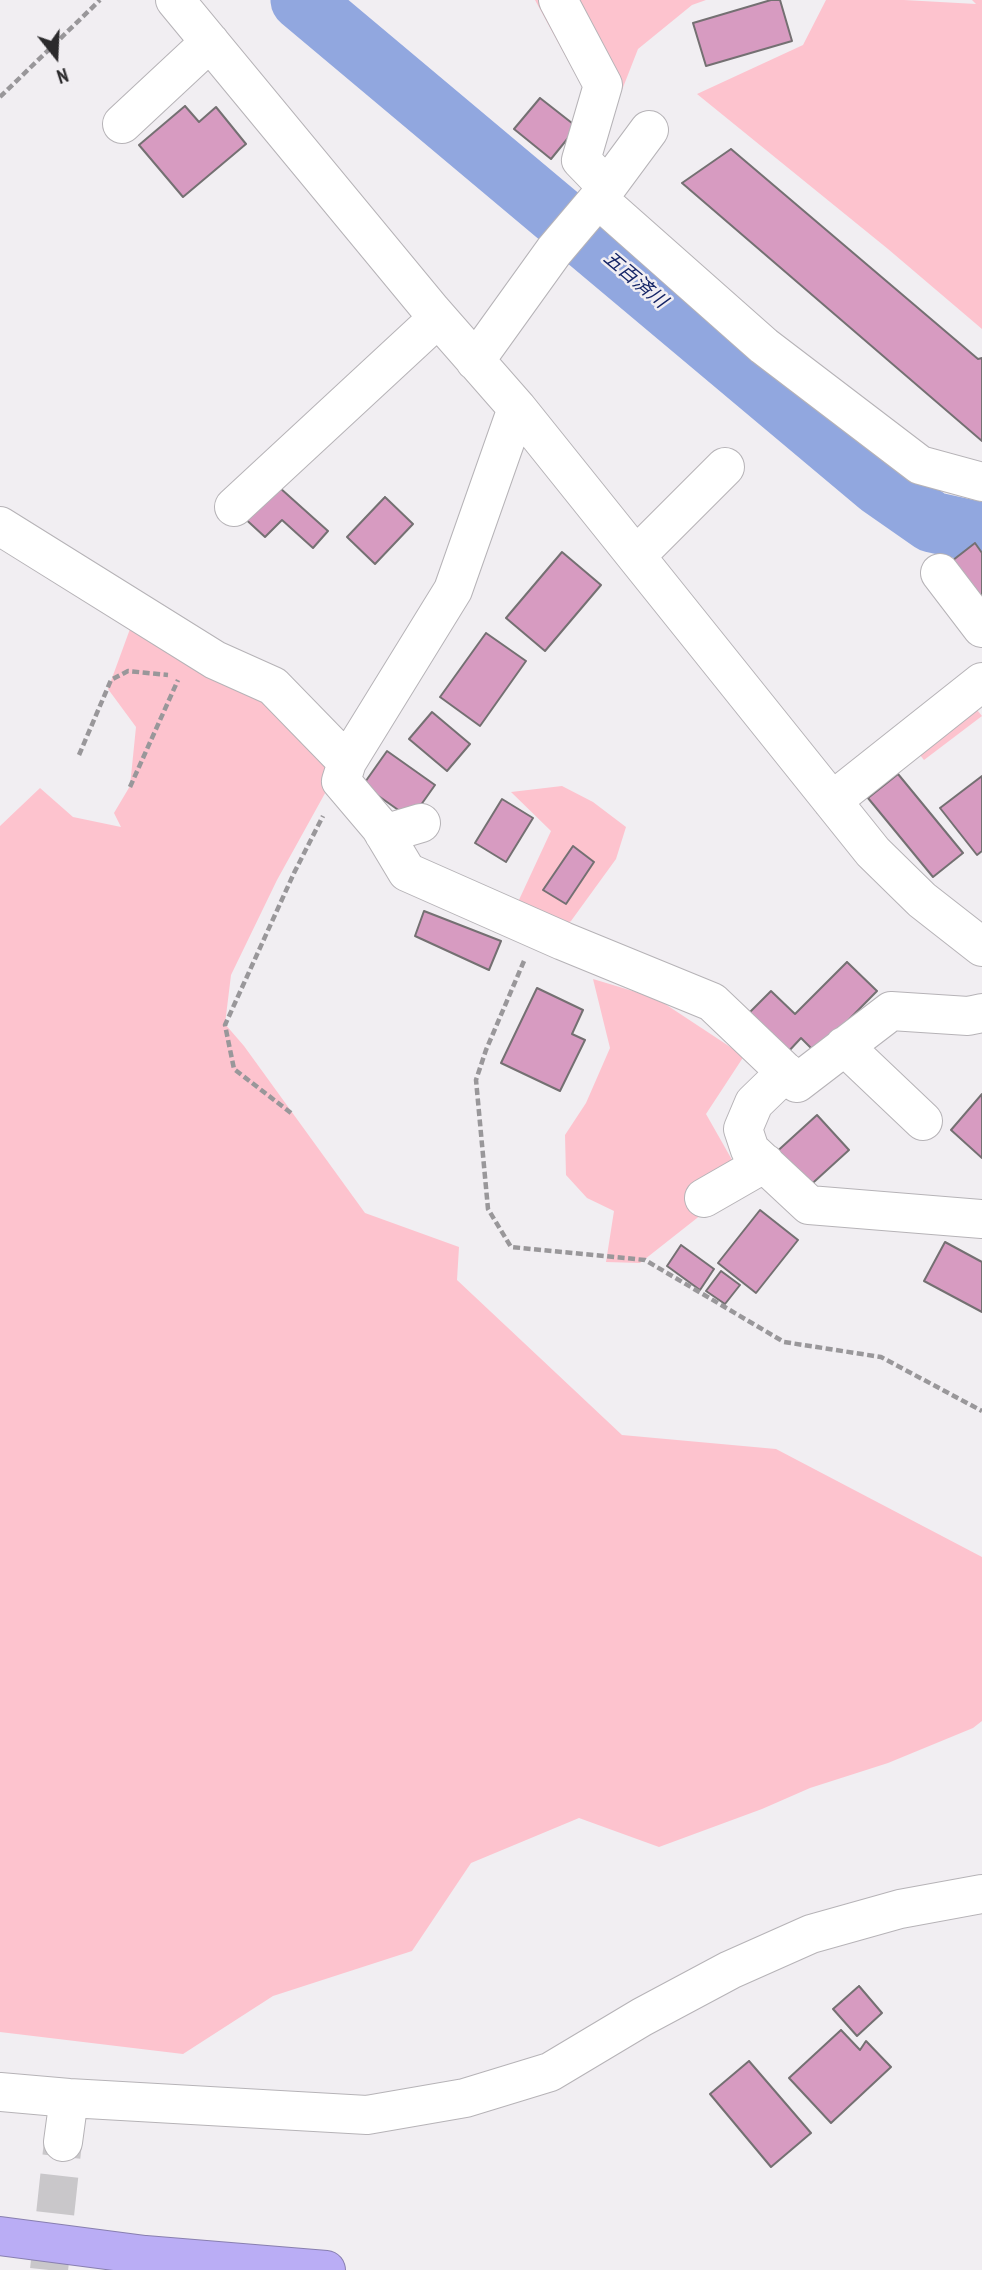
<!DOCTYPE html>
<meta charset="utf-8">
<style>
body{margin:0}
#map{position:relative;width:982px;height:2270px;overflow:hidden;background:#f1eef2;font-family:"PT Sans Narrow",sans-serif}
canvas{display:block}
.north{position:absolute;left:21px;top:21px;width:70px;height:70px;-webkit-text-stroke:5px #f1eef2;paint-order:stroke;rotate:162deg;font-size:19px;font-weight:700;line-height:28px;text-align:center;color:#2b2a2c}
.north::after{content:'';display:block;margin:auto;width:24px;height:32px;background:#2b2a2c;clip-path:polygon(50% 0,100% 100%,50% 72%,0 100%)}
</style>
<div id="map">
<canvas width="982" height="2270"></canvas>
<div class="north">N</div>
</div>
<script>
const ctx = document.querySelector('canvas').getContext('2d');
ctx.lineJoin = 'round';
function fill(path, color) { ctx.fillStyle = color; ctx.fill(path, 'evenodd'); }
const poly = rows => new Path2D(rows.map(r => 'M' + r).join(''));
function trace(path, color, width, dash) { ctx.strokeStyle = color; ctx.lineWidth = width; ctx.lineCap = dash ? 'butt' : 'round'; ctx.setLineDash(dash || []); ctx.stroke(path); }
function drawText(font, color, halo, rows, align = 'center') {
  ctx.font = font + ' "PT Sans Narrow","Noto Sans JP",sans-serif'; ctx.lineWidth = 5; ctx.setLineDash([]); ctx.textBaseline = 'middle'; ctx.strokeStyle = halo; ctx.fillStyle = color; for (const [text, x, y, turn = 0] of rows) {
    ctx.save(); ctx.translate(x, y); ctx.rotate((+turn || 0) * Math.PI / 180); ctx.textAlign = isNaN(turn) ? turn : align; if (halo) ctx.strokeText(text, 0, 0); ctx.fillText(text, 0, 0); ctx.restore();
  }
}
const green = poly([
 [535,0,706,0,692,5,638,49,606,131],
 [826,0,904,0,976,4,972,0,982,0,982,329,888,249,697,94,803,45],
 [130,629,273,686,333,767,329,786,277,880,231,975,225,1024,244,1046,365,1213,459,1247,457,1280,622,1435,776,1449,982,1557,982,1721,973,1728,888,1763,810,1788,762,1809,659,1847,579,1818,471,1863,412,1951,273,1996,183,2054,0,2032,0,826,40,788,73,817,121,827,114,813,130,786,136,727,108,689],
 [969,700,982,716,924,760,911,744],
 [562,786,593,802,626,827,616,859,571,921,560,928,518,902,551,831,511,792],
 [593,979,656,998,744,1056,706,1114,744,1181,640,1263,606,1262,614,1211,587,1198,566,1175,565,1135,586,1103,610,1048]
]);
const river = poly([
 [301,0,879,485,932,522,982,533]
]);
const building = poly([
 [771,0,780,0,792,41,706,66,693,23,771,0],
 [540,98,577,127,551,159,514,129,540,98],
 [185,106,199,122,216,107,246,144,183,197,139,145,185,106],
 [731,149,978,359,982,358,982,441,682,183,731,149],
 [280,488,328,531,313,548,282,520,265,537,240,514,280,488],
 [385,497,413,524,375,564,347,537,385,497],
 [975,543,982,553,982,608,948,564,975,543],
 [562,552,601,585,545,651,506,618,562,552],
 [486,633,526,661,480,726,440,697,486,633],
 [432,712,470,744,447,771,409,739,432,712],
 [387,751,435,785,411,819,363,785,387,751],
 [898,774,963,853,933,877,868,798,898,774],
 [982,776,982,851,977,855,940,808,982,776],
 [502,799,533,818,506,862,475,843,502,799],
 [573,846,594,862,566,904,543,890,573,846],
 [424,911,501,941,489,970,415,936,424,911],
 [847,962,877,991,816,1053,801,1038,787,1053,748,1014,771,991,795,1014,847,962],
 [537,988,583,1010,572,1034,585,1040,560,1091,501,1063,537,988],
 [982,1094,982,1158,951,1130,982,1094],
 [817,1115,849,1150,804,1191,772,1156,817,1115],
 [760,1210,798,1240,756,1293,718,1263,760,1210],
 [945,1242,982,1262,982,1312,924,1281,945,1242],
 [681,1245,714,1269,700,1290,667,1266,681,1245],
 [721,1271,740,1285,725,1304,706,1291,721,1271],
 [859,1986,882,2013,857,2036,833,2009,859,1986],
 [841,2030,860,2050,866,2041,891,2067,831,2123,789,2078,841,2030],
 [749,2061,811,2133,771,2167,710,2094,749,2061]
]);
const minorTunnel = poly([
 [49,2270,63,2142]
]);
const path = poly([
 [0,97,100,0],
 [79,755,111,680,128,671,168,675],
 [130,787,178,680],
 [524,961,486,1050,476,1080,488,1209,511,1247,645,1260,784,1342,881,1357,982,1411],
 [291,1113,234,1069,225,1025,294,873,323,816]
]);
const minor = poly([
 [175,0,432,311,517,408,873,852,922,900,982,947],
 [558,0,603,85,581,160,607,187],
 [122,124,210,42],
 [598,199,764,346,920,465,982,482],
 [475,361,554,251,598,199,649,130],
 [517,408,453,590,347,762,341,781,380,827,407,872,563,941,712,1002,797,1083,891,1011,968,1016,982,1013],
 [234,507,438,318],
 [0,526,215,660,273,686,347,762],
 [636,556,725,467],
 [940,573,982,628],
 [832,801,982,682],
 [384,834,421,823],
 [844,1046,923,1121],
 [786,1072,754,1103,743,1129,750,1150,809,1205,982,1219],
 [704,1198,765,1163],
 [0,2092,69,2098,367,2115,465,2098,550,2072,642,2017,730,1970,811,1934,900,1909,982,1894],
 [63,2142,69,2098]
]);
const highway = poly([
 [0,2236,145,2255,326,2270]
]);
const waterNames = [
 ["五百済川",635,280,40]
];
fill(green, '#fdc3ce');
trace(river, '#91a7df', 61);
fill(building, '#d79bc1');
trace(building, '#747072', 2);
trace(minorTunnel, '#c9c7ca', 38, [38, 19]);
trace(minor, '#b6b3b7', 40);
trace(highway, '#887faf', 40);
trace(path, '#99979a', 4.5, [7, 3.5]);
trace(minor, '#fff', 38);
trace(highway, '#baadf5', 38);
drawText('italic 19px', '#152567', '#f1eef2', waterNames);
</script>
